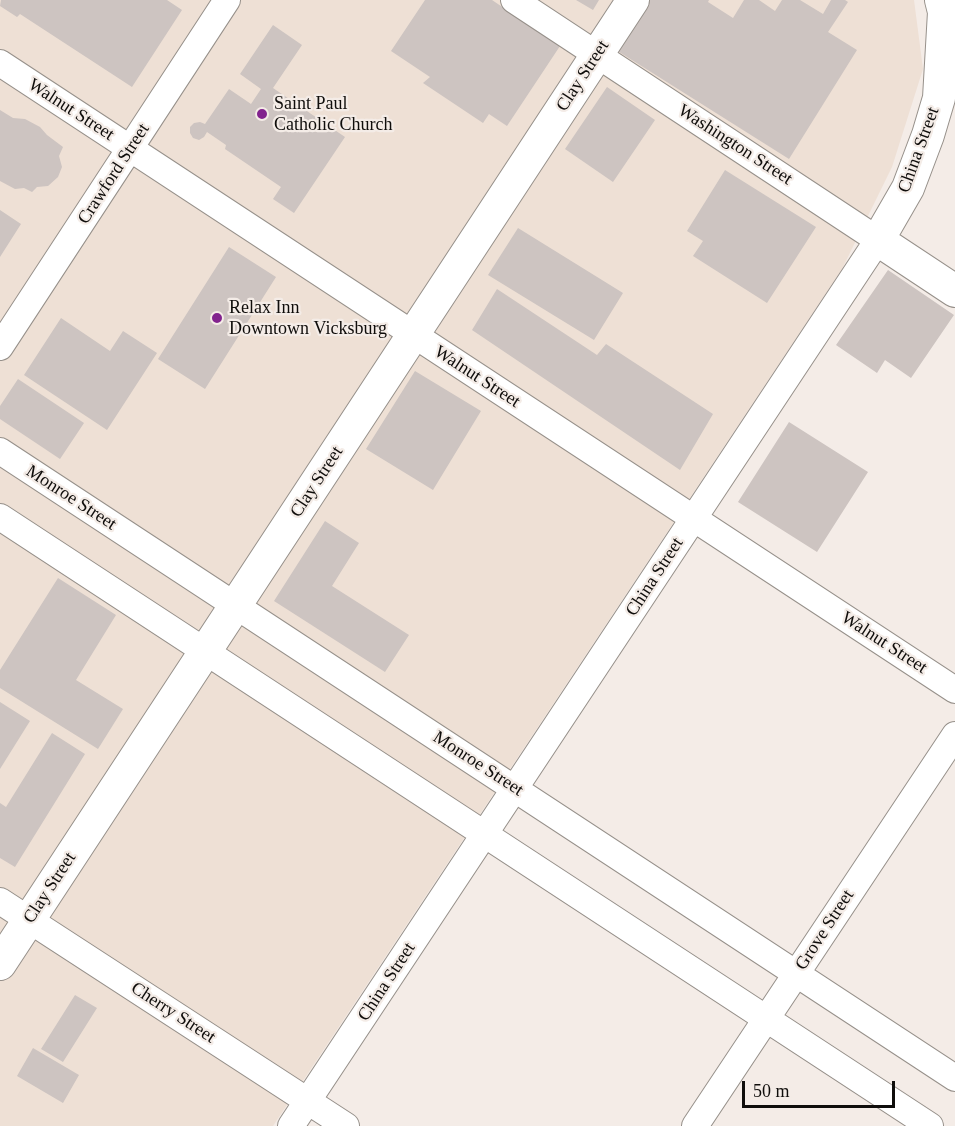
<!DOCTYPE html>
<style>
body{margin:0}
#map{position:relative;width:955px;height:1126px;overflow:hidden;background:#f4ece7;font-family:Georgia,serif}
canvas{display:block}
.scale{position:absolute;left:742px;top:1081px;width:153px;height:27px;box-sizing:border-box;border:3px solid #0f0d0b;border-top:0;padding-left:8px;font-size:18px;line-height:21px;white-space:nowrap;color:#0f0d0b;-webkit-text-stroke:4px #f4ece7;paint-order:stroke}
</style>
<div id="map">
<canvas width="955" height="1126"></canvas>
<div class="scale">50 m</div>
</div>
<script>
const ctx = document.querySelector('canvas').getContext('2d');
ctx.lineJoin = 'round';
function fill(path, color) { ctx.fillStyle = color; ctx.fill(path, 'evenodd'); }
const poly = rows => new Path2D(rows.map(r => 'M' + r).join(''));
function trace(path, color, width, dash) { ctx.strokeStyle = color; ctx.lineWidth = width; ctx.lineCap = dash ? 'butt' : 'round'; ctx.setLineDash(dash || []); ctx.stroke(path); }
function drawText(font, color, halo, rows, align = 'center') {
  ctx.font = font + ' Georgia,serif'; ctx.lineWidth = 4.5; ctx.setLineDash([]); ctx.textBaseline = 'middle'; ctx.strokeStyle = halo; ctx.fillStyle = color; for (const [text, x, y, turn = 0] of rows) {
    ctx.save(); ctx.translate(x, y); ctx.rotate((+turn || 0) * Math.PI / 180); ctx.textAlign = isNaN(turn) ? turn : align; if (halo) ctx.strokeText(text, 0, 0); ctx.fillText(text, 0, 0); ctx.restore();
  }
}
const built = poly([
 [0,0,914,0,923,69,892,167,842,269,273,1126,0,1126]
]);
const building = poly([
 [1,0,167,0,182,10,132,87,20,14,17,17,0,6],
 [425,0,492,0,560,46,507,126,489,114,483,123,423,83,430,77,391,51],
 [576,0,599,0,593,10],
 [648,0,709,0,708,2,733,18,744,0,759,0,775,11,782,0,800,0,823,14,831,0,845,0,848,2,828,32,857,50,789,159,616,50],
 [273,25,302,45,273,88,345,137,294,213,273,199,281,187,225,149,226,145,207,132,204,137,199,140,193,138,190,133,190,127,194,123,200,122,205,124,229,89,251,104,261,89,240,74],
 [607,87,655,120,613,182,565,149],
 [0,110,13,118,25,119,40,127,47,135,63,147,59,156,62,167,58,177,48,186,37,187,32,192,24,188,15,189,0,181],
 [725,170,816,227,767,303,693,256,703,241,687,231],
 [0,210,21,224,0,257],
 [518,228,623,293,594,340,488,275],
 [229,247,276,277,205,389,158,359],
 [888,270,954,315,911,378,885,360,877,373,836,345],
 [497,289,597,355,606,344,713,414,680,470,472,330],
 [61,318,110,351,123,331,157,353,107,430,24,375],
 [415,371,481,411,433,490,366,449],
 [18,379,84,423,60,459,0,419,0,406],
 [789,422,868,472,817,552,738,502],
 [325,521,359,543,332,586,409,635,385,672,274,601],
 [58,578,116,615,76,680,123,709,98,749,0,688,0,670],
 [0,702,30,721,0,769],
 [52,733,85,754,15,867,0,858,0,803,6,807],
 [75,995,97,1008,63,1062,41,1049],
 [33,1048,79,1075,63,1103,17,1076]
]);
const minor = poly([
 [0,63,955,690],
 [0,347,227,0],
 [0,451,955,1078],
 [0,517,930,1126],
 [0,901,346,1126],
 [291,1126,878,240,514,0],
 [695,1126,955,735]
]);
const major = poly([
 [941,0,944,12,939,98,928,135,908,188,878,240,955,291],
 [0,964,633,0]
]);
const markers = [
 [262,114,6,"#82238e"],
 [217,318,6,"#82238e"]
];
const streetNames = [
 ["Clay Street",583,76,-57],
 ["Walnut Street",71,110,33],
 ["Washington Street",735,145,33],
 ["China Street",919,150,-70],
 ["Crawford Street",114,174,-57],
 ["Walnut Street",477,377,33],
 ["Clay Street",317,482,-57],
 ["Monroe Street",71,498,33],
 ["China Street",655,577,-57],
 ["Walnut Street",884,643,33],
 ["Monroe Street",478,764,33],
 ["Clay Street",50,888,-57],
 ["Grove Street",825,930,-57],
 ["China Street",387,982,-57],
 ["Cherry Street",173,1013,33]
];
const poiNames = [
 ["Saint Paul",274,104],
 ["Catholic Church",274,125],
 ["Relax Inn",229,308],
 ["Downtown Vicksburg",229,329]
];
fill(built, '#eee0d5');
fill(building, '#cdc4c1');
trace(minor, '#96908a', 28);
trace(major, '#96908a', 34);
trace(minor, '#fff', 26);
trace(major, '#fff', 32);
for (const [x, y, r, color] of markers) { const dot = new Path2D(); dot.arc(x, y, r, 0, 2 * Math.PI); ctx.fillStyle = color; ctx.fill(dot); trace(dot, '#f4ece7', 2); }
drawText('18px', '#0f0d0b', '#f4ece7', streetNames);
drawText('18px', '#0f0d0b', '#f4ece7', poiNames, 'left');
</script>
